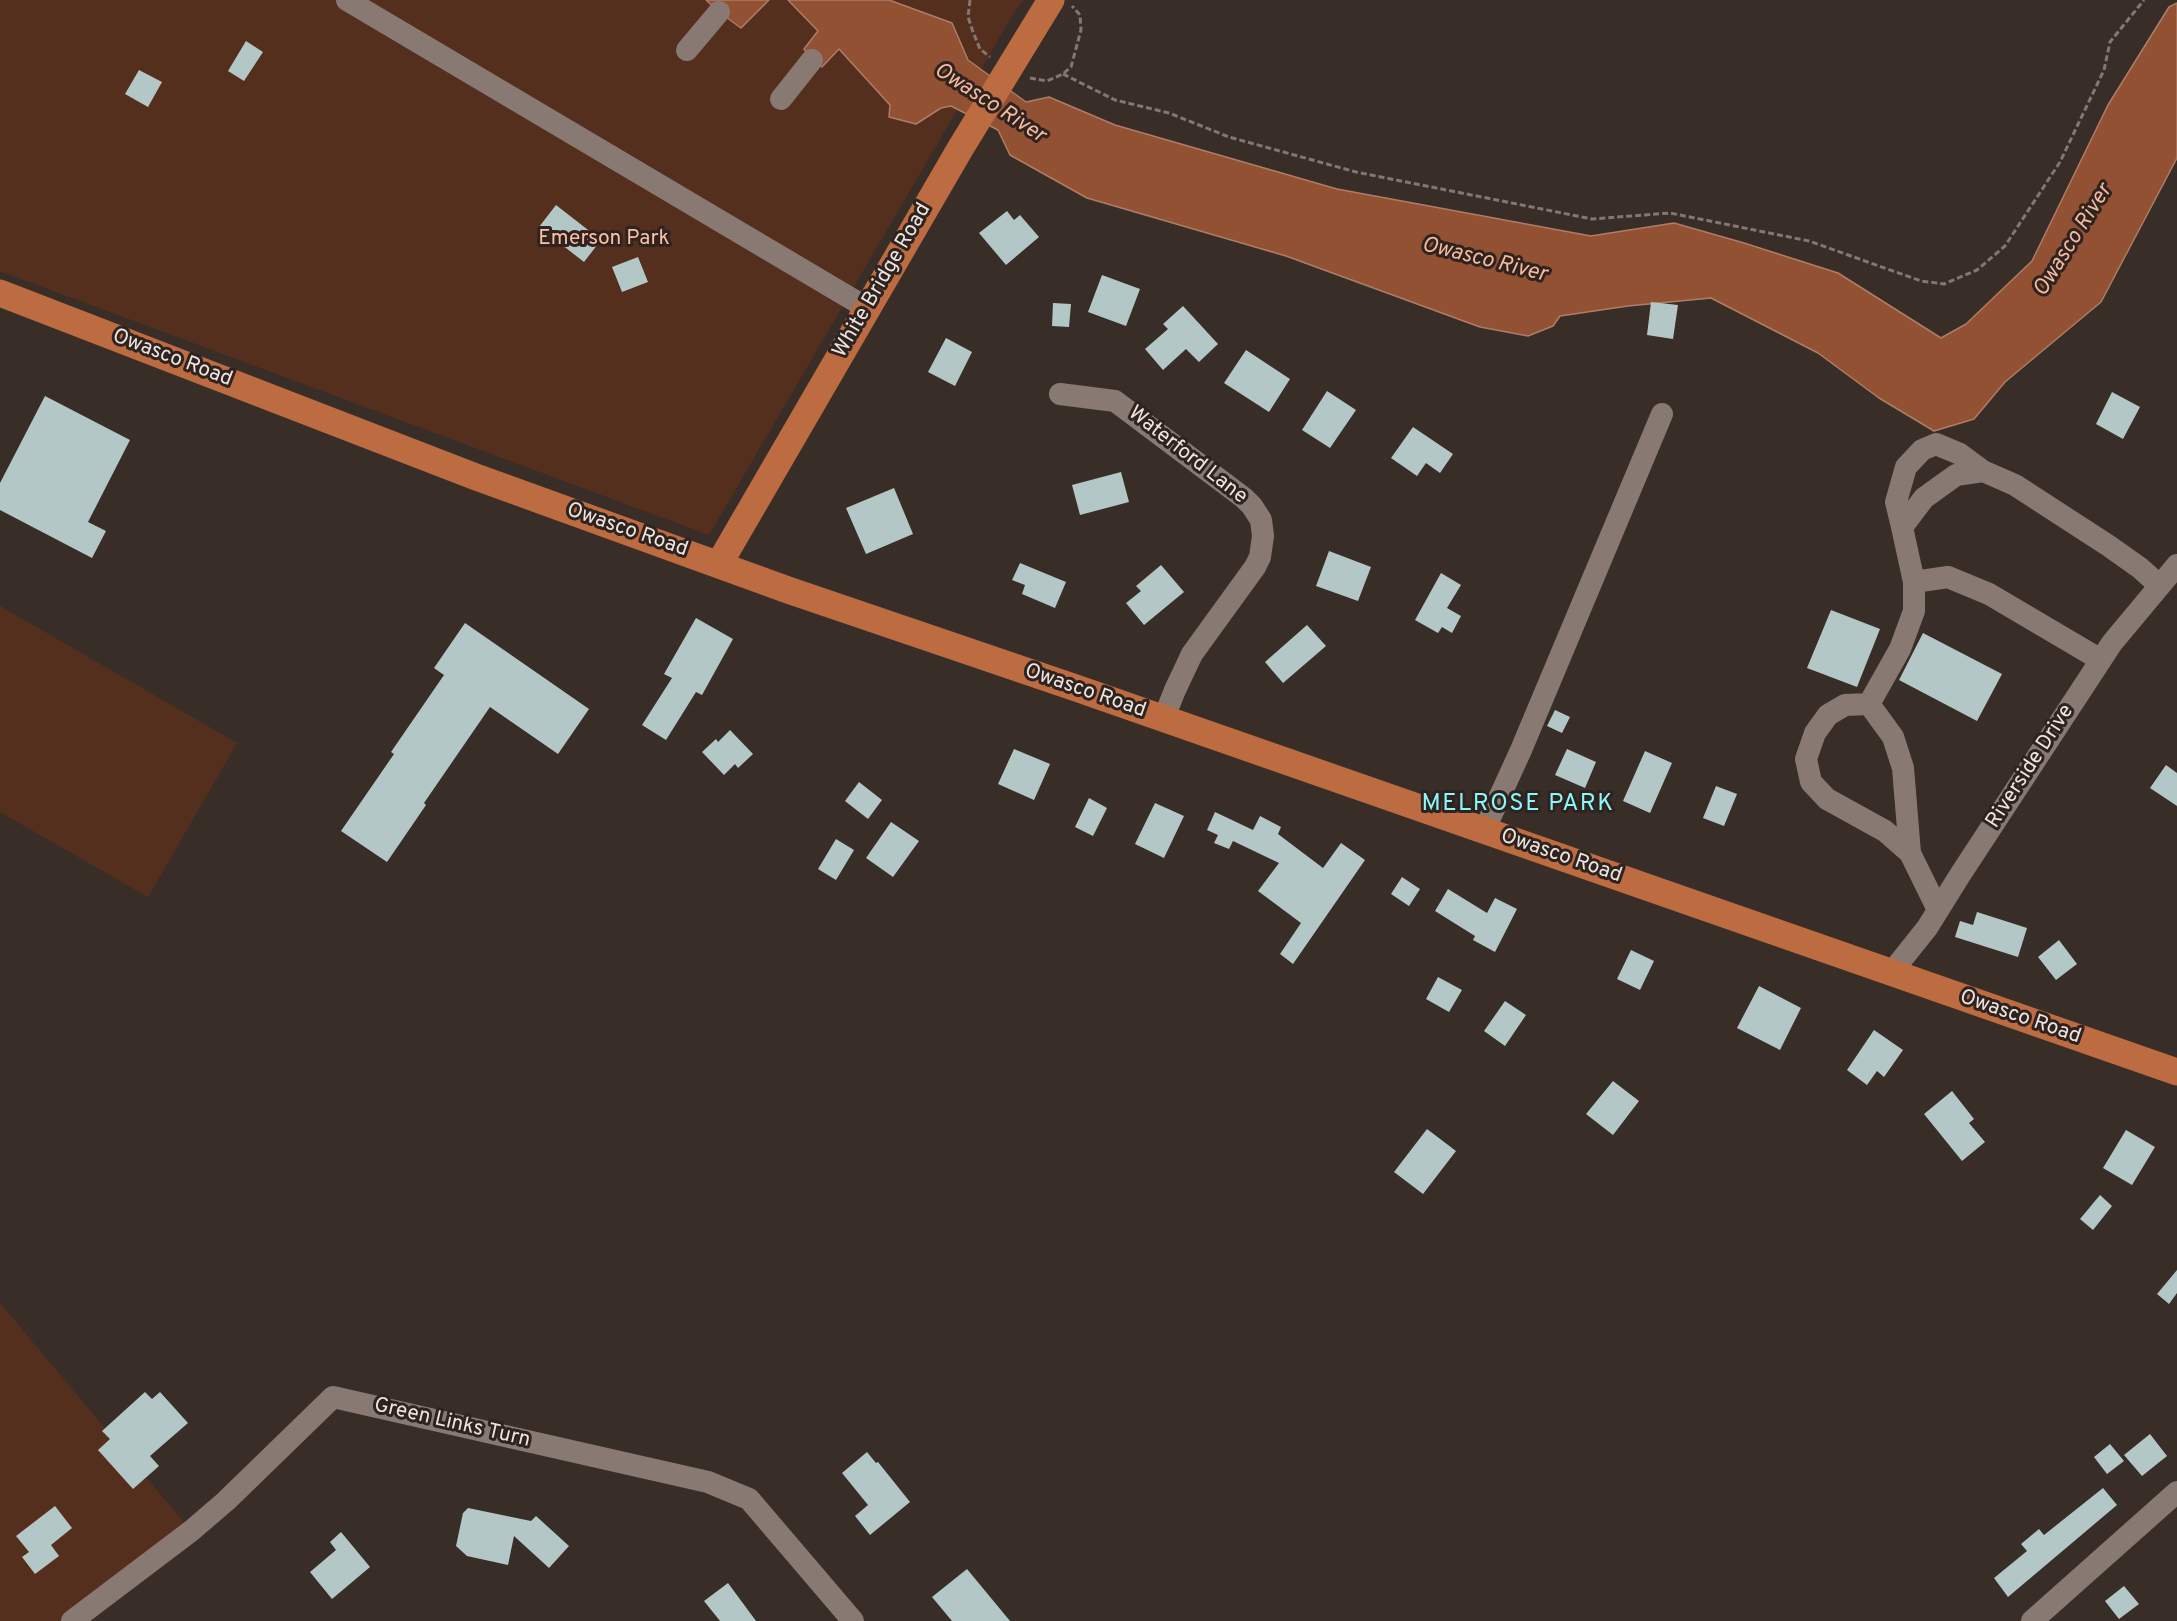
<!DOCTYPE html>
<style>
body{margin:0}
canvas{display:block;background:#392d27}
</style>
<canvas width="2177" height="1621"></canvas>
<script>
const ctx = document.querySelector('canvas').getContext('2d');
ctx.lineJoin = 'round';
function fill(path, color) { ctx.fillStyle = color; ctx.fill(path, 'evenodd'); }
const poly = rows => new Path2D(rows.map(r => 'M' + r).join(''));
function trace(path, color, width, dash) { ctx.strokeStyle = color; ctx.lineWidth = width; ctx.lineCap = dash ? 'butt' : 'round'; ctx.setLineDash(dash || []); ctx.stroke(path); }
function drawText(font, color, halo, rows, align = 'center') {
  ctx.font = font + ' Overpass,sans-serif'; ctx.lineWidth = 6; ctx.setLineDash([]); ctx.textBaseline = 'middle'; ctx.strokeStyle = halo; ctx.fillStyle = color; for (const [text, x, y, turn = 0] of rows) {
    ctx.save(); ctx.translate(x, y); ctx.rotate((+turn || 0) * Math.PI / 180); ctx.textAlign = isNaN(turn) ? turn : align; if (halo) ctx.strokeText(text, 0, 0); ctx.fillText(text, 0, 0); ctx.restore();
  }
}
const green = poly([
 [0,0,1024,0,1013,14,709,535,0,271],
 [0,606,237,743,148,897,0,812],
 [0,1303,191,1531,89,1621,0,1621]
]);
const water = poly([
 [706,0,769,0,741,28,719,12,706,0],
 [788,0,889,0,952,23,968,60,1026,102,1049,97,1115,125,1337,189,1591,236,1674,223,1744,243,1838,273,1941,338,1966,324,2032,261,2108,105,2169,7,2177,3,2177,158,2101,302,2005,382,1974,419,1934,431,1879,398,1818,353,1711,298,1628,306,1560,316,1553,326,1528,336,1480,327,1286,256,1087,198,1010,155,998,130,951,106,941,108,916,124,889,117,890,105,839,49,822,67,812,60,804,49,818,31,788,0]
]);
const building = poly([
 [246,41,263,52,244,81,228,71],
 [139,70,162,82,148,107,125,94],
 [556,205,601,240,584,262,539,227],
 [1007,211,1014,220,1020,215,1039,237,1006,265,979,233],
 [638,257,648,282,622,292,612,267],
 [1102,275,1140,289,1126,326,1088,312],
 [1651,302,1678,305,1673,339,1647,335],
 [1053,303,1071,304,1069,327,1052,326],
 [1183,306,1218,344,1199,362,1186,349,1163,370,1145,349,1168,329,1163,324],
 [946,338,972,352,955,386,928,372],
 [1246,350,1290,379,1269,412,1224,383],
 [1327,391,1356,410,1330,448,1302,430],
 [2112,392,2140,407,2123,439,2096,424],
 [45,396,130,440,88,522,106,531,92,558,0,510,0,483],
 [1413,427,1453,454,1440,473,1426,463,1417,476,1391,458],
 [1121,472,1129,502,1080,515,1072,485],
 [894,488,913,534,866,554,846,508],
 [1329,551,1371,567,1358,601,1316,586],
 [1020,563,1066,582,1055,608,1022,594,1025,585,1012,580],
 [1161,565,1184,592,1144,625,1126,603,1141,591,1136,586],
 [1441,573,1461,585,1447,608,1461,616,1452,633,1442,627,1438,633,1415,620],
 [1831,610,1880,629,1857,687,1807,668],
 [696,618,733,639,702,695,696,692,666,740,642,725,672,678,664,674],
 [465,623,589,709,558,754,490,707,424,803,426,805,387,862,341,831,394,754,391,752,444,675,434,668],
 [1307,625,1326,646,1283,683,1265,662],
 [1923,633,2002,674,1977,721,1899,680],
 [1555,710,1570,717,1562,733,1547,726],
 [730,730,753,754,738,768,735,764,724,775,702,752,716,739,718,742],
 [1014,749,1050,764,1034,800,998,784],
 [1567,749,1596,762,1585,788,1555,775],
 [1645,751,1672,763,1650,813,1623,801],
 [2166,765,2177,773,2177,806,2150,788],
 [859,782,882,800,868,819,845,801],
 [1716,786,1737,794,1724,826,1703,818],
 [1089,798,1107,808,1093,836,1075,827],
 [1155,803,1184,816,1164,858,1135,844],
 [1215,812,1253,830,1260,816,1281,827,1278,834,1323,868,1341,843,1365,860,1293,964,1280,954,1301,923,1258,891,1279,863,1233,841,1229,849,1214,843,1218,835,1207,830],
 [891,822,919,841,893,877,866,858],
 [836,839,854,850,836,880,818,869],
 [1402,877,1420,889,1409,906,1391,894],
 [1448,889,1487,913,1495,898,1517,909,1495,952,1473,940,1475,936,1435,911],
 [1977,912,2027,928,2018,957,1955,937,1960,921,1973,925],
 [2059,940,2077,964,2056,980,2038,957],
 [1631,950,1654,961,1640,990,1617,979],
 [1438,977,1462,990,1449,1012,1426,999],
 [1759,986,1801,1008,1780,1050,1737,1028],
 [1505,1001,1526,1015,1505,1046,1484,1031],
 [1874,1030,1903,1050,1884,1077,1877,1071,1867,1085,1847,1070],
 [1613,1081,1639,1101,1613,1135,1586,1114],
 [1952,1091,1974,1119,1969,1123,1985,1142,1962,1161,1924,1114],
 [1427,1129,1456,1151,1423,1194,1394,1172],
 [2126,1130,2155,1147,2132,1185,2103,1168],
 [2100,1195,2112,1206,2093,1230,2080,1219],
 [2177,1270,2177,1293,2169,1304,2157,1294],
 [145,1392,152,1399,160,1392,188,1423,150,1456,159,1466,133,1489,98,1450,110,1439,102,1431],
 [2150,1434,2167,1456,2142,1476,2124,1455],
 [2110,1444,2124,1461,2107,1474,2094,1457],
 [867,1452,876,1463,878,1462,910,1502,870,1535,855,1516,868,1505,842,1473],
 [2103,1488,2117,1505,2008,1597,1994,1578,2027,1551,2021,1544,2039,1529,2044,1535],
 [55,1506,72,1528,51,1545,59,1556,35,1574,22,1557,29,1552,16,1536],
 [468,1508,531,1521,536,1516,569,1546,549,1568,514,1536,508,1565,467,1556,456,1546,463,1513],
 [341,1532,370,1567,332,1599,310,1572,336,1550,330,1542],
 [967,1569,1010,1621,952,1621,932,1597],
 [728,1583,756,1621,720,1621,704,1601],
 [2124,1586,2139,1604,2119,1619,2105,1601]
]);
const path = poly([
 [970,0,968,17,973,32,980,49,990,57],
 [1063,74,1115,100,1169,113,1229,137,1356,172,1592,219,1670,213,1809,241,1921,281,1944,284,1977,270,2005,246,2060,162,2104,70,2110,42,2144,0],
 [1030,78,1047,81,1063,74,1071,67,1081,30,1080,15,1072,6]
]);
const minor = poly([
 [347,0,867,308],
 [687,50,719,12],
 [781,99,812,60],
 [1060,394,1115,401,1244,498,1252,506,1261,520,1263,536,1260,557,1255,567,1192,654,1175,690,1163,720],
 [1902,527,1896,502,1906,467,1922,450,1936,444,1960,454,1983,471],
 [1914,582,1948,577,1989,594,2101,660],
 [1869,704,1845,705,1828,715,1815,733,1806,759,1811,782,1827,799,1885,831,1910,853],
 [1484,831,1521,750,1662,414],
 [1938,910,1910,853,1903,768,1893,737,1869,704,1900,649,1914,611,1914,582,1902,527,1924,498,1956,475,1983,471,2015,485,2109,546,2140,568,2159,585],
 [1891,973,1927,928,1960,875,2112,643,2177,565],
 [72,1621,191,1531,226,1501,333,1397,708,1482,749,1499,853,1621],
 [2032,1621,2177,1492]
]);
const major = poly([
 [0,293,476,477,788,590,1076,688,2177,1072],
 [719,564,960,149,1051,0]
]);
const parkNames = [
 ["Emerson Park",604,240]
];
const streetNames = [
 ["White Bridge Road",883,281,-60],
 ["Owasco Road",172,359,21],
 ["Waterford Lane",1187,456,38],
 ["Owasco Road",627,531,19],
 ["Owasco Road",1085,692,19],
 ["Riverside Drive",2031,767,-57],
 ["Owasco Road",1561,857,19],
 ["Owasco Road",2020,1018,19],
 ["Green Links Turn",452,1424,13]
];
const waterNames = [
 ["Owasco River",989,104,33],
 ["Owasco River",2074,241,-58],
 ["Owasco River",1484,261,14]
];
const quarterNames = [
 ["MELROSE PARK",1518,805]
];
fill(green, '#552f1e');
fill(water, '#935133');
trace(water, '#ae7d67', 1.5);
fill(building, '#b4c7c7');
trace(path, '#827772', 3, [6, 3]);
trace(minor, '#887973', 22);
trace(major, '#bd6b40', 27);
drawText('21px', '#fbbfa6', '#2e231e', parkNames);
drawText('21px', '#ede4e1', '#2e231e', streetNames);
drawText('italic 22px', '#f5b9a0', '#2e231e', waterNames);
ctx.letterSpacing = '1.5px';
drawText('24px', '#8bf7fa', '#2e231e', quarterNames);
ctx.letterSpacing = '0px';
</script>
